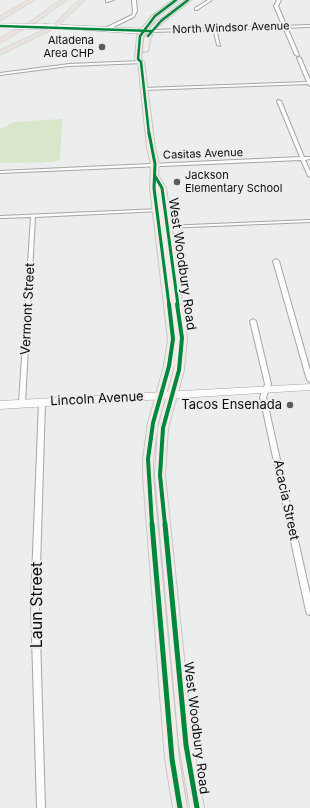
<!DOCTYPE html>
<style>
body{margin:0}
canvas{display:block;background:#eceded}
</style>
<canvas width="310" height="808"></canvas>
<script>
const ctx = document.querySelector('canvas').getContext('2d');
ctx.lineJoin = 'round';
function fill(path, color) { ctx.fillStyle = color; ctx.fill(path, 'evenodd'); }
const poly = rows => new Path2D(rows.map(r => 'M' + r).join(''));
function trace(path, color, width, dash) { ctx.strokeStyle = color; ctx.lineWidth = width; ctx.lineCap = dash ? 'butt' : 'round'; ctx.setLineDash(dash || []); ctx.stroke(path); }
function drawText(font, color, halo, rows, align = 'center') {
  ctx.font = font + ' Inter,sans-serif'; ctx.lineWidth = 4; ctx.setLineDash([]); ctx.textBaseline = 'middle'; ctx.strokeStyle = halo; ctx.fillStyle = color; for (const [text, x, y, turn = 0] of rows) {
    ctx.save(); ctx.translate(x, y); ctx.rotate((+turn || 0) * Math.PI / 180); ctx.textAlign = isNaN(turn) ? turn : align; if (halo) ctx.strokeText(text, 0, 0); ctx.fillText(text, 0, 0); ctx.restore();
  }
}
const green = poly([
 [62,119,60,160,53,162,0,163,0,129,15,122]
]);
const minor = poly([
 [106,0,114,0,107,2,106,2,106,0],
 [132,0,136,0,137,11,134,17,105,31,103,31,103,29,132,15,133,11,132,0],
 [208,0,212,0,197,10,195,10,195,8,208,0],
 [277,0,281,0,278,6,299,55,298,56,295,55,274,6,277,0],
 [213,28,216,29,220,46,217,45,213,28],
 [298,57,301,58,310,80,310,86,308,84,144,90,142,89,144,88,307,82,297,58,298,57],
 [278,100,281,101,304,157,310,157,310,159,305,160,310,171,310,177,308,176,301,160,0,173,0,171,300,157,277,101,278,100],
 [160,209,162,209,162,211,35,217,25,403,24,405,20,405,19,403,31,217,0,218,0,216,160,209],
 [310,220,310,222,165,228,163,227,165,226,310,220],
 [276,259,279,261,310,370,310,382,307,380,273,261,276,259],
 [253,319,256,321,271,384,266,397,310,594,310,615,307,614,306,611,260,397,265,384,250,321,253,319],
 [40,400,44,400,45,402,39,602,45,808,37,808,31,602,39,402,40,400]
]);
const tertiary = poly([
 [310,25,310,27,152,32,150,31,152,30,310,25],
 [141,61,143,62,143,63,69,66,0,75,0,73,69,64,141,61]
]);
const secondary = poly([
 [44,24,152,29,155,31,152,33,128,33,42,27,41,26,44,24],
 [310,384,310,390,0,409,0,401,310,384]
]);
const primary = poly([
 [173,0,179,0,157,17,143,36,141,59,144,62,155,148,159,164,158,175,166,188,187,338,184,370,168,428,165,475,193,745,204,808,190,808,179,745,155,475,158,428,174,370,176,347,174,366,158,423,153,459,153,476,179,759,187,808,173,808,165,759,143,476,143,459,148,423,164,366,168,339,150,188,151,164,147,148,138,62,135,59,137,36,142,28,153,15,173,0],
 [158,187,158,188,174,309,158,188,158,187],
 [185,0,191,0,156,28,150,39,148,51,143,52,144,39,152,26,185,0]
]);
const motorway = poly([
 [28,0,35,0,0,21,0,16,28,0],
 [60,0,67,0,38,21,0,43,0,38,34,19,60,0],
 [79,0,85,0,56,28,0,55,0,50,52,26,79,0]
]);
const secondaryBridge = poly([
 [0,26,52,27]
]);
const cyclewayFar3 = poly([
 [0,26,152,31],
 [148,36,161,21,188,0],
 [149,134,141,62,138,59,140,36,155,16,176,0]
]);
const cyclewayFar2 = poly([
 [149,133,155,164,154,188,169,305],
 [155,176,162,188,178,305]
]);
const cyclewayFar1 = poly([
 [152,525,148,459,153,423,169,366,173,339,169,304],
 [165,525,160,475,163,428,179,370,182,338,177,304]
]);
const cycleway = poly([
 [152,524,172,759,180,808],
 [165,524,186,745,197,808]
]);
const markers = [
 [102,47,4,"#5a5b5b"],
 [177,182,4,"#5a5b5b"],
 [290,405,4,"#5a5b5b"]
];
const farStreetnames = [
 ["North Windsor Avenue",231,28,-2],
 ["Casitas Avenue",203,154,-2]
];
const farPoinames = [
 ["Altadena",94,41],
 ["Area CHP",94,54],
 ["Jackson",185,176,"left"],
 ["Elementary School",185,189,"left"]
];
const streetNames = [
 ["West Woodbury Road",182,264,82],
 ["Vermont Street",28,309,-87],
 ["Lincoln Avenue",97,399,-3],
 ["Acacia Street",286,500,78],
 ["West Woodbury Road",196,728,83]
];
const poiNames = [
 ["Tacos Ensenada",282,405]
];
const nearStreetnames = [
 ["Laun Street",37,605,-90]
];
fill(green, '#d8e7ca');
trace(minor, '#a5a6a6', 2);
trace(tertiary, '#a5a6a6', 2);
trace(secondary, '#a5a6a6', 1);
trace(primary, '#c7c8c8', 2);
trace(motorway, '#c7c8c8', 1);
fill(minor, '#fcfcfc');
fill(tertiary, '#fcfcfc');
fill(secondary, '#fcfcfc');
fill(primary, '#f2ece9');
fill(motorway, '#eae2dd');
trace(secondaryBridge, '#a5a6a6', 6, []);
trace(secondaryBridge, '#fcfcfc', 5.5);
trace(cyclewayFar3, '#00873e', 2.5);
trace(cyclewayFar2, '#00873e', 3);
trace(cyclewayFar1, '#00873e', 4);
trace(cycleway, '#00873e', 5);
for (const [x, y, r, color] of markers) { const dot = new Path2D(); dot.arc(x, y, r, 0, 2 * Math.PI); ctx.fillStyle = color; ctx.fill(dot); trace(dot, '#ebedee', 1.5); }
drawText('11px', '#0c0c0d', '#ebedee', farStreetnames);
drawText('11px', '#0c0c0d', '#ebedee', farPoinames, 'right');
drawText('13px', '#0c0c0d', '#ebedee', streetNames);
drawText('13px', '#0c0c0d', '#ebedee', poiNames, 'right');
drawText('16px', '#0c0c0d', '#ebedee', nearStreetnames);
</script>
